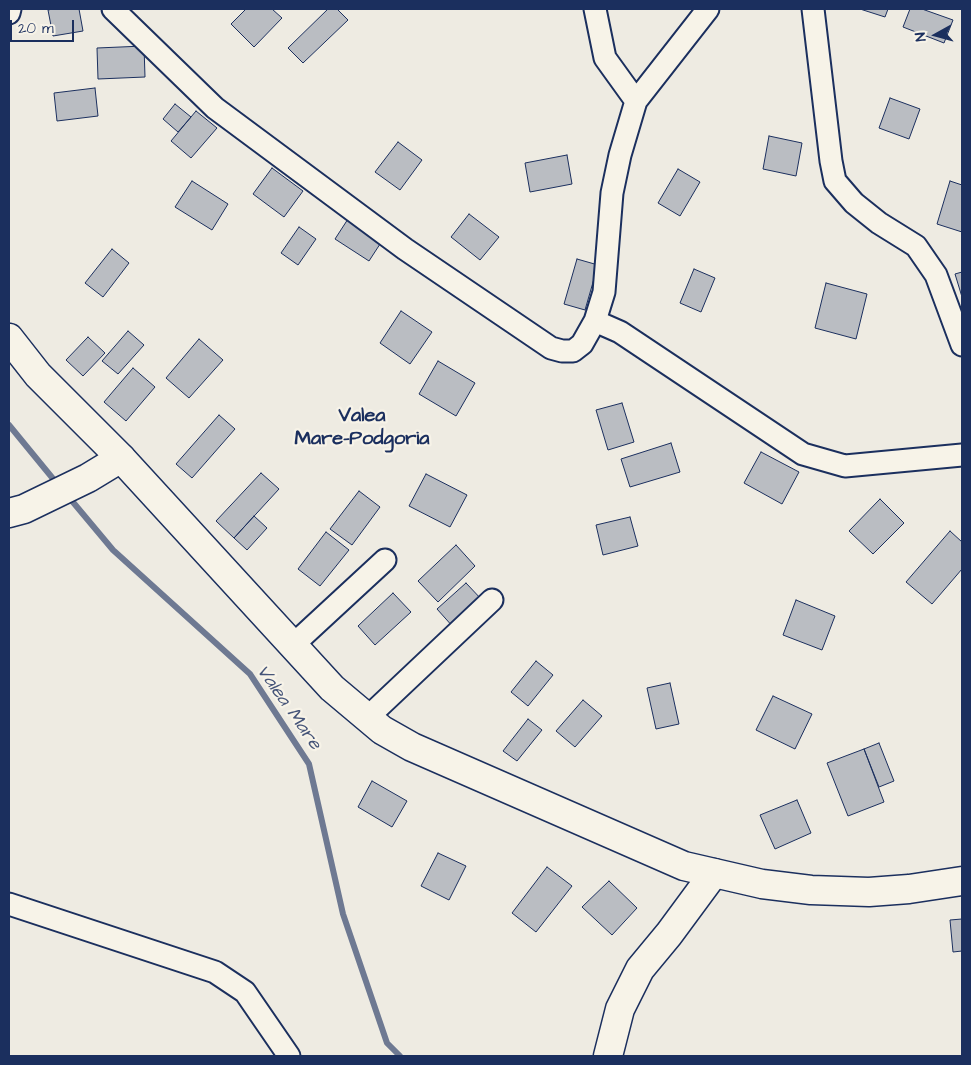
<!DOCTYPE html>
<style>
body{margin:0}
#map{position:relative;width:971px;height:1065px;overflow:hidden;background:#eeebe2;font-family:"Architects Daughter",sans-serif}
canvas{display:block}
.frame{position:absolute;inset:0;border:10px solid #1b2f5e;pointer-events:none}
.north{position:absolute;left:911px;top:10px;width:50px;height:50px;-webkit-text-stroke:4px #f7f3e8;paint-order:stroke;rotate:263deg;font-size:14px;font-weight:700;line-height:20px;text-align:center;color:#1b2f5e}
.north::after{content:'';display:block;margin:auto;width:18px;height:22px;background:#1b2f5e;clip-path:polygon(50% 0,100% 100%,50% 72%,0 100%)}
.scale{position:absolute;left:10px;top:20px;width:64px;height:22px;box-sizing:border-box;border:2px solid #1b2f5e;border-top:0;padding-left:6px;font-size:15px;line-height:18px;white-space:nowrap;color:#1b2f5e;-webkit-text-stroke:4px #f7f3e8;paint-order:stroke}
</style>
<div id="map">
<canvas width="971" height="1065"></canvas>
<div class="frame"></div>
<div class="north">N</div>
<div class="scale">20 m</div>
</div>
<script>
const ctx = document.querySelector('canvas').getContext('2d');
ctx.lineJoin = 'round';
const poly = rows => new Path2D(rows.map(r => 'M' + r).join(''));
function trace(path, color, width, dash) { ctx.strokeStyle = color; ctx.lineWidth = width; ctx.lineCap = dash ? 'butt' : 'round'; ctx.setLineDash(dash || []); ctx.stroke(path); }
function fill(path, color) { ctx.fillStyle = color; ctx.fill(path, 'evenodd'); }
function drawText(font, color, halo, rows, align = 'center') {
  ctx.font = font + ' "Architects Daughter",sans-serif'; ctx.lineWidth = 4.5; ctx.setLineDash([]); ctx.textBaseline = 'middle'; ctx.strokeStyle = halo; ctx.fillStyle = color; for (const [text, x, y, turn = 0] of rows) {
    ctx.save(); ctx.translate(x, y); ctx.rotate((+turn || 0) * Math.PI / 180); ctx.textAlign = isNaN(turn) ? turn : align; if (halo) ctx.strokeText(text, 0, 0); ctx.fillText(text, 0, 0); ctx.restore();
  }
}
const stream = poly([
 [9,425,59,486],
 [67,495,113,550,250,674,309,764,343,914,387,1043,400,1056]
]);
const building = poly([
 [53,9,79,9,83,31,53,36,48,10,53,9],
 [246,9,272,9,282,18,254,47,231,24,246,9],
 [328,9,337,9,348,20,303,63,288,48,328,9],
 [860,9,888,9,885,17,860,9],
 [910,9,922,9,953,20,944,43,903,27,910,9],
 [144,46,145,77,98,79,97,48,144,46],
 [95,88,98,116,57,121,54,93,95,88],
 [890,98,920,109,909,139,879,128,890,98],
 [175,104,191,117,178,132,163,119,175,104],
 [196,111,217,128,191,158,171,141,196,111],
 [769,136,802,143,796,176,763,169,769,136],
 [398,142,422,160,400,190,375,172,398,142],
 [567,155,572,184,530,192,525,163,567,155],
 [272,168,303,191,284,217,253,194,272,168],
 [678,169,700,182,680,216,658,203,678,169],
 [192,181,228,204,212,230,175,207,192,181],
 [950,181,962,185,962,232,937,224,950,181],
 [469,214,499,237,480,260,451,237,469,214],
 [348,219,382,241,369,261,335,239,348,219],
 [299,227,316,239,298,265,281,253,299,227],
 [112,249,129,263,103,297,85,283,112,249],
 [577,259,598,265,585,310,564,304,577,259],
 [694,269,715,278,701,312,680,303,694,269],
 [962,272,962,297,955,274,962,272],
 [826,283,867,294,856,339,815,328,826,283],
 [401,311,432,332,410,364,380,343,401,311],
 [128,331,144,345,118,374,102,361,128,331],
 [88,337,105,353,83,376,66,360,88,337],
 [199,339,223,360,189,398,166,378,199,339],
 [438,361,475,383,456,416,419,394,438,361],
 [133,368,155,387,126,421,104,402,133,368],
 [622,403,634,442,608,450,596,410,622,403],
 [219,415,235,429,192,478,176,464,219,415],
 [671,443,680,472,630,487,621,459,671,443],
 [761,452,799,472,782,504,744,483,761,452],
 [261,473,279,489,234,538,216,521,261,473],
 [426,474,467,495,450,527,409,506,426,474],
 [359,491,380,507,352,545,330,529,359,491],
 [880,499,904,523,873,554,849,531,880,499],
 [254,516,267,528,247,550,234,538,254,516],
 [630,517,638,546,603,555,596,525,630,517],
 [950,531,962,542,962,569,932,604,906,582,950,531],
 [326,532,349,550,320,586,298,569,326,532],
 [456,545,475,566,438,602,418,581,456,545],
 [466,583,483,601,454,628,437,609,466,583],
 [393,593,411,612,375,645,358,626,393,593],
 [796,600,835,616,822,650,783,635,796,600],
 [536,661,553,675,528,706,511,692,536,661],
 [670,683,679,724,656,729,647,688,670,683],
 [773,696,812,714,795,749,756,730,773,696],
 [583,700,602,716,575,747,556,731,583,700],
 [528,719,542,730,517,761,503,751,528,719],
 [879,743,894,781,879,787,864,749,879,743],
 [864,749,884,802,848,816,827,763,864,749],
 [372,781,407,801,392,827,358,807,372,781],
 [797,800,811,833,775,849,760,815,797,800],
 [438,853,466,866,449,900,421,886,438,853],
 [547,867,572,886,536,932,512,913,547,867],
 [609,881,637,908,612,935,582,907,609,881],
 [962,919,962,951,953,952,950,920,962,919]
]);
const minor = poly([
 [113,9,215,108,405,249,551,348,562,351,573,351,582,344,595,321,620,332,803,454,845,466,962,455],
 [595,9,605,58,636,101],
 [813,9,831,161,835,181,854,203,879,223,916,246,936,275,962,345],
 [9,13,10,9],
 [595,321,604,292,612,193,620,155,636,101,708,9],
 [293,645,385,560],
 [367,718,492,600],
 [9,904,215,972,245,992,289,1056]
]);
const tertiary = poly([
 [9,338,38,375,121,458],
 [608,1056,620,1009,640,969,669,934,714,873]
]);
const secondary = poly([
 [9,513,24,509,88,478,121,458,332,688,382,730,412,747,684,866,762,884,811,890,869,892,909,889,962,881]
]);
const waterNames = [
 ["Valea Mare",288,708,55]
];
const quarterNames = [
 ["Valea",362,417],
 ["Mare-Podgoria",362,440]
];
trace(stream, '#6e7992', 6);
fill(building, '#babdc2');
trace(building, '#1b2f5e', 1);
trace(minor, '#1b2f5e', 25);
trace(tertiary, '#1b2f5e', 31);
trace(secondary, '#1b2f5e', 31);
trace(minor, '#f7f3e8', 21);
trace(tertiary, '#f7f3e8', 28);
trace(secondary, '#f7f3e8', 28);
drawText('italic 19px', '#455478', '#f7f3e8', waterNames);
drawText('bold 20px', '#1b2f5e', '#f7f3e8', quarterNames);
</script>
